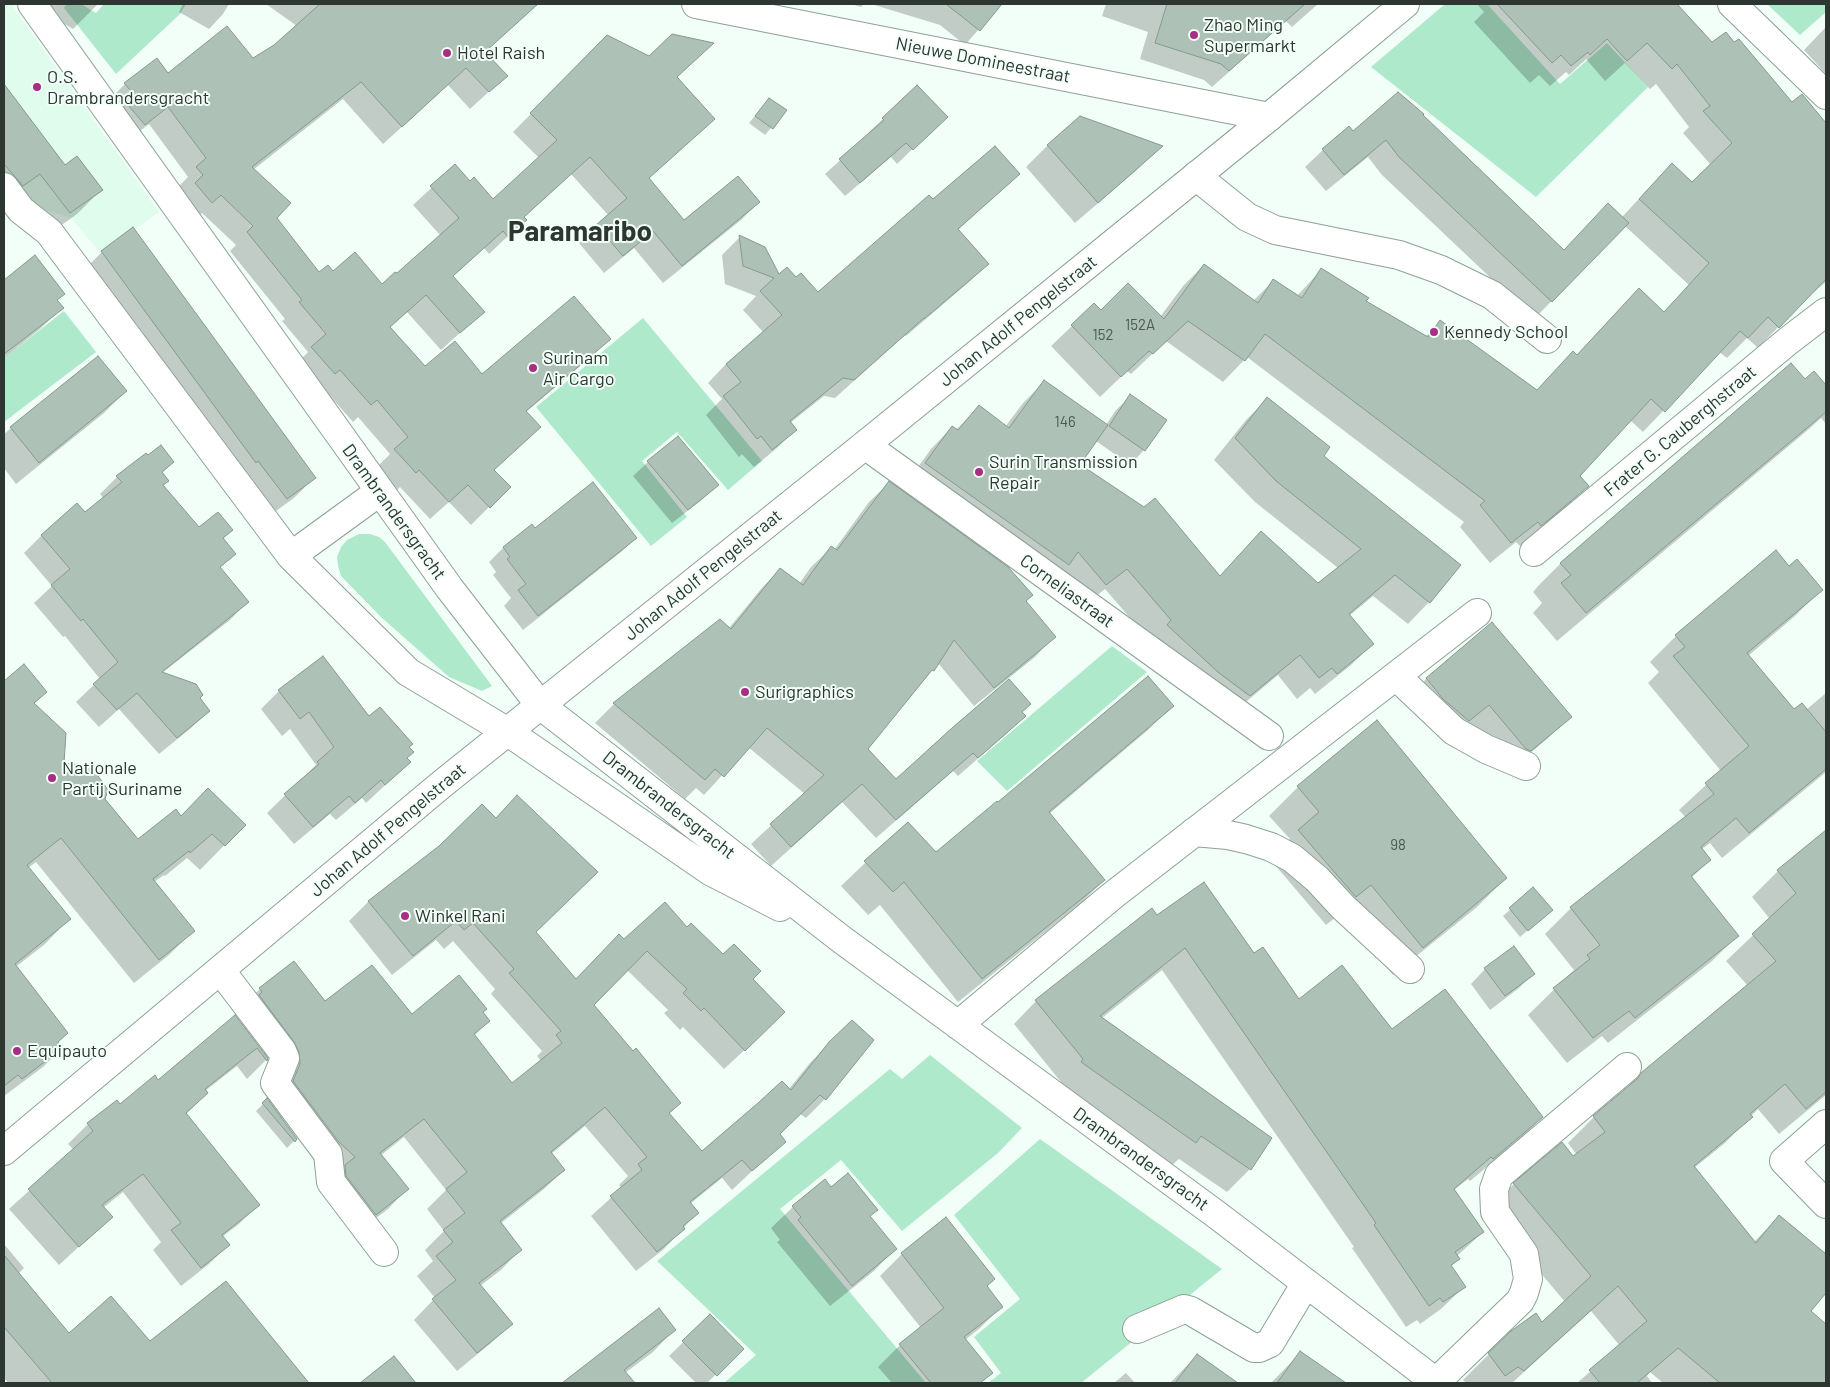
<!DOCTYPE html>
<style>
body{margin:0}
#map{position:relative;width:1830px;height:1387px;overflow:hidden;background:#f2fff8;font-family:Barlow,sans-serif}
canvas{display:block}
.frame{position:absolute;inset:0;border:5px solid #2d3631;pointer-events:none}
</style>
<div id="map">
<canvas width="1830" height="1387"></canvas>
<div class="frame"></div>
</div>
<script>
const ctx = document.querySelector('canvas').getContext('2d');
ctx.lineJoin = 'round';
function fill(path, color) { ctx.fillStyle = color; ctx.fill(path, 'evenodd'); }
const poly = rows => new Path2D(rows.map(r => 'M' + r).join(''));
function trace(path, color, width, dash) { ctx.strokeStyle = color; ctx.lineWidth = width; ctx.lineCap = dash ? 'butt' : 'round'; ctx.setLineDash(dash || []); ctx.stroke(path); }
function drawText(font, color, halo, rows, align = 'center') {
  ctx.font = font + ' Barlow,sans-serif'; ctx.lineWidth = 4; ctx.setLineDash([]); ctx.textBaseline = 'middle'; ctx.strokeStyle = halo; ctx.fillStyle = color; for (const [text, x, y, turn = 0] of rows) {
    ctx.save(); ctx.translate(x, y); ctx.rotate((+turn || 0) * Math.PI / 180); ctx.textAlign = isNaN(turn) ? turn : align; if (halo) ctx.strokeText(text, 0, 0); ctx.fillText(text, 0, 0); ctx.restore();
  }
}
const built = poly([
 [4,4,11,4,159,212,101,254,71,218,39,208,27,193,19,191,4,171]
]);
const green = poly([
 [67,4,81,4,96,13,104,4,186,4,180,14,116,74,64,8],
 [1445,4,1487,4,1560,84,1607,43,1648,87,1536,197,1371,67],
 [1767,4,1826,4,1826,12,1800,35],
 [64,311,96,352,4,422,4,358],
 [643,318,762,461,728,490,677,432,642,461,687,517,651,546,536,407],
 [359,534,370,534,379,537,385,542,492,686,482,691,449,677,382,618,341,576,338,566,337,557,341,547,347,540],
 [1112,646,1147,672,1007,791,977,761],
 [930,1055,1022,1128,998,1153,902,1231,841,1160,780,1209,926,1383,724,1383,756,1355,657,1261,890,1069,902,1079],
 [1040,1139,1222,1269,1081,1383,988,1383,1001,1373,974,1337,1020,1299,954,1215]
]);
const shadow = poly([
 [31,4,98,4,73,29],
 [183,4,229,4,223,14,209,29,179,12],
 [266,4,514,4,524,15,484,53,506,76,470,109,448,85,383,144,343,99,253,170,275,218,319,273,333,272,382,286,396,275,441,236,413,205,455,166,470,182,493,200,539,158,513,132,607,37,676,78,714,119,648,179,684,221,759,202,741,220,663,283,634,248,604,273,579,243,609,216,571,174,523,218,525,220,489,254,484,248,452,277,483,312,441,350,407,312,389,328,424,367,482,376,609,339,591,357,526,412,494,470,509,487,471,525,449,502,430,519,400,487,397,490,377,467,390,454,358,417,353,422,322,387,294,366,308,352,282,321,285,319,230,251,236,245,202,213,194,220,178,201,185,194,179,186,188,177,149,124,126,142,107,102,125,84,168,75,257,62,297,26],
 [851,4,864,4,861,7],
 [871,4,1001,4,965,45,940,25],
 [1106,4,1318,4,1292,27,1286,21,1212,87,1204,80,1140,59,1148,32,1102,16],
 [1477,4,1671,4,1712,44,1792,104,1802,96,1826,125,1826,282,1804,300,1758,348,1747,338,1727,358,1719,352,1643,432,1630,420,1579,476,1587,486,1566,507,1520,546,1516,542,1490,563,1460,527,1464,522,1247,357,1223,382,1166,341,1131,374,1127,371,1100,397,1051,346,1072,326,1101,311,1160,317,1183,286,1204,265,1253,301,1273,281,1297,296,1321,270,1364,301,1425,337,1440,322,1537,391,1576,356,1618,311,1663,313,1689,285,1625,226,1534,319,1382,175,1368,157,1326,191,1305,167,1323,150,1349,128,1353,133,1421,115,1563,251,1621,218,1651,186,1692,183,1711,165,1683,133,1689,127,1656,84,1650,89,1625,63,1605,81,1586,59,1569,75,1566,72,1550,86,1539,75,1530,83,1474,22,1484,12],
 [1826,27,1826,74,1804,50],
 [4,86,64,167,101,190,77,214,45,237,4,206],
 [917,87,931,131,897,164,891,157,845,196,825,174,869,134,868,133],
 [769,99,785,111,765,135,749,123],
 [1048,145,1161,146,1139,168,1075,223,1026,167],
 [1018,174,958,230,987,264,969,282,906,336,905,335,835,398,824,396,790,423,795,430,777,448,754,467,742,454,739,457,706,415,722,399,708,383,726,364,764,333,743,310,756,296,725,284,722,255,740,237,779,276,796,279,818,294,933,201],
 [102,252,314,478,294,498,266,518,82,272],
 [35,257,56,301,62,308,40,329,4,358,4,281],
 [98,358,126,391,104,413,16,484,4,468,4,434],
 [1791,365,1805,381,1814,373,1826,387,1826,424,1821,418,1809,429,1557,641,1533,613,1542,603,1533,592,1538,586,1566,558],
 [1044,382,1106,425,1116,410,1131,396,1144,450,1130,465,1096,441,1081,462,1083,468,1219,577,1240,554,1317,585,1338,568,1255,502,1214,460,1246,420,1267,399,1322,456,1459,565,1429,602,1408,624,1373,596,1349,616,1372,644,1351,665,1315,694,1310,688,1297,699,1278,675,1228,717,1151,642,1105,589,1084,606,905,485,931,449,952,427,956,430,979,407,1005,427,1023,403],
 [678,437,717,484,703,499,672,523,633,476,648,462],
 [173,462,161,474,162,486,199,529,222,539,234,554,220,568,247,602,230,620,162,673,199,698,209,711,191,728,159,754,119,709,99,727,76,702,100,679,65,636,63,637,34,603,52,586,24,553,41,536,77,505,85,514,104,499,100,494,117,477],
 [889,483,1025,602,1054,637,1035,657,974,706,938,663,867,749,896,781,1021,712,1025,716,1005,735,958,776,953,771,876,838,842,802,771,866,751,844,805,794,748,747,704,795,696,788,685,799,595,723,614,704,729,628,761,589,780,569,799,584,811,567,831,548,834,550,869,502],
 [532,526,535,529,635,538,621,552,523,630,504,606,511,598,493,575,496,572,489,562,503,548],
 [1776,552,1789,567,1821,590,1795,616,1748,656,1794,710,1806,710,1826,693,1826,772,1722,858,1710,843,1701,850,1710,860,1691,878,1737,936,1711,962,1608,1043,1602,1036,1567,1063,1528,1015,1574,970,1545,934,1571,908,1686,818,1679,810,1721,771,1648,683,1659,672,1650,662,1676,636],
 [1492,624,1570,717,1548,738,1508,772,1466,726,1446,742,1422,721,1405,701,1426,679],
 [24,666,46,692,33,705,63,765,104,799,138,841,181,817,244,825,200,870,187,858,165,876,164,875,154,882,193,931,169,955,134,983,36,862,28,868,69,919,45,944,4,976,4,682],
 [279,691,369,718,408,747,406,758,410,762,366,803,362,798,336,820,330,814,294,844,267,813,316,765,290,729,282,736,261,709],
 [1172,706,1148,730,1049,814,1104,880,1080,904,958,1002,880,905,868,915,841,886,907,823,936,854,998,804],
 [1298,787,1506,878,1477,907,1393,975,1341,913,1326,925,1270,859,1290,839,1269,816],
 [1826,831,1826,1095,1779,1134,1758,1109,1725,1143,1694,1168,1754,1242,1779,1216,1826,1256,1826,1291,1809,1311,1826,1325,1826,1383,1663,1383,1650,1372,1647,1376,1652,1383,1577,1383,1620,1346,1591,1311,1512,1383,1466,1383,1463,1380,1489,1354,1542,1324,1565,1302,1488,1210,1514,1184,1562,1144,1573,1157,1577,1155,1568,1143,1594,1117,1621,1094,1643,1072,1748,986,1726,961,1770,919,1752,897,1778,871],
 [440,847,535,933,576,980,624,940,687,928,751,979,764,1032,724,1069,683,1027,680,1030,664,1013,668,1010,627,970,592,1005,633,1053,680,1103,669,1114,702,1153,788,1090,810,1063,852,1021,825,1099,806,1118,800,1114,778,1135,784,1141,732,1190,722,1178,690,1204,697,1213,664,1249,636,1271,591,1216,622,1188,619,1185,628,1176,585,1126,551,1154,564,1170,544,1189,500,1224,520,1250,501,1270,480,1286,511,1324,491,1343,457,1371,414,1320,435,1298,417,1276,433,1261,425,1250,444,1231,427,1209,446,1190,404,1137,380,1156,407,1189,388,1209,355,1234,326,1185,280,1072,240,1008,260,989,325,1003,412,1016,482,1013,488,1021,474,1036,512,1084,541,1061,537,1056,542,1051,491,994,495,989,453,941,444,949,436,940,392,975,349,921,368,902],
 [1533,889,1544,916,1520,937,1503,916],
 [1157,916,1254,955,1299,1001,1391,1031,1542,1117,1519,1140,1470,1181,1468,1179,1454,1190,1483,1232,1457,1256,1459,1259,1450,1267,1464,1287,1441,1309,1420,1324,1417,1320,1406,1327,1352,1248,1354,1247,1162,970,1102,1018,1250,1169,1227,1192,1179,1159,1172,1165,1059,1085,1061,1082,1014,1024,1036,1001],
 [1485,969,1533,974,1519,988,1490,1010,1471,984],
 [4,999,62,1048,43,1067,4,1096],
 [234,1016,267,1059,247,1079,237,1066,205,1091,207,1093,185,1115,258,1205,239,1224,222,1237,228,1245,209,1264,181,1286,153,1250,161,1242,123,1192,103,1208,111,1217,59,1265,9,1209,74,1150,68,1144,88,1124,117,1102,120,1106,158,1082],
 [263,1104,296,1139,287,1148,256,1111],
 [831,1189,869,1217,895,1249,874,1271,830,1306,777,1242,780,1240,771,1228,793,1207],
 [4,1244,24,1268,18,1274,68,1334,150,1343,226,1283,307,1383,8,1383,4,1378],
 [902,1254,986,1287,1002,1306,980,1328,965,1340,991,1373,981,1383,892,1383,878,1367,900,1345,921,1328,880,1276],
 [659,1310,674,1330,653,1352,625,1373,633,1383,564,1383],
 [710,1316,742,1349,707,1383,696,1383,669,1356],
 [1301,1352,1344,1383,1271,1383],
 [1197,1355,1236,1383,1170,1383],
 [394,1358,414,1383,362,1383],
 [1126,1373,1135,1383,1114,1383]
]);
const building = poly([
 [320,4,538,4,485,52,508,76,489,92,466,68,402,127,361,82,252,167,291,203,277,218,319,272,328,265,333,271,355,252,382,284,395,272,397,273,459,218,430,186,455,164,470,181,474,177,493,199,557,140,530,113,607,35,649,56,672,34,714,43,677,77,715,119,649,178,684,220,738,176,760,202,682,266,653,231,623,256,596,225,627,198,590,157,524,217,527,220,508,237,503,231,453,276,485,312,460,333,426,295,390,327,425,366,455,341,482,374,574,296,611,339,526,411,541,427,494,470,511,487,490,508,468,485,449,502,419,470,416,473,394,449,408,437,377,400,371,405,340,370,335,374,311,347,326,334,299,302,302,300,247,232,253,226,221,195,212,203,195,183,203,175,196,167,206,158,168,107,145,125,128,105,137,98,124,83,157,58,168,73,227,26,253,58,274,45,320,4],
 [946,4,1002,4,980,31,946,4],
 [1167,4,1305,4,1229,71,1221,64,1155,43,1167,4],
 [1497,4,1677,4,1712,42,1726,32,1734,42,1739,39,1792,102,1802,94,1826,123,1826,279,1779,328,1768,317,1748,338,1740,331,1665,412,1651,399,1580,476,1589,486,1541,526,1538,522,1511,543,1480,505,1485,501,1265,334,1245,361,1188,321,1153,354,1149,351,1121,377,1071,325,1094,303,1101,310,1128,283,1164,319,1204,264,1258,303,1273,279,1302,298,1321,268,1369,298,1366,301,1428,337,1440,320,1537,390,1573,351,1577,355,1639,288,1664,312,1709,263,1639,199,1672,163,1692,182,1732,143,1703,111,1710,106,1677,64,1672,69,1647,43,1627,61,1607,39,1590,55,1588,52,1571,66,1561,55,1552,63,1497,4],
 [4,84,65,165,77,156,103,190,70,213,40,174,23,186,4,164,4,84],
 [917,85,948,117,913,150,906,143,860,183,839,159,884,120,882,118,917,85],
 [1398,92,1424,114,1423,115,1564,250,1608,203,1629,223,1552,302,1399,157,1386,140,1344,175,1322,149,1349,126,1353,131,1398,92],
 [769,98,787,110,773,129,755,116,769,98],
 [1080,116,1163,146,1098,203,1047,145,1080,116],
 [995,146,1020,174,958,229,989,264,924,319,924,318,854,380,843,378,790,421,797,430,772,450,761,436,757,439,723,396,741,382,726,364,782,315,760,291,774,278,743,266,739,235,765,247,779,274,787,267,796,277,801,273,818,292,929,195,933,199,995,146],
 [133,227,316,478,287,499,258,461,256,463,101,251,133,227],
 [35,255,65,294,57,300,64,308,4,354,4,280,35,255],
 [98,356,127,391,39,463,10,427,98,356],
 [1791,363,1805,379,1814,371,1826,385,1826,412,1586,613,1561,583,1571,575,1560,563,1791,363],
 [1044,380,1108,425,1082,462,1086,464,1084,467,1144,507,1155,498,1220,576,1261,531,1318,583,1361,549,1276,481,1235,438,1267,397,1330,447,1324,456,1461,565,1430,603,1395,575,1349,614,1374,644,1337,674,1332,668,1319,678,1300,655,1250,696,1219,673,1167,625,1171,620,1127,569,1106,585,1078,552,1069,565,925,463,952,426,958,430,979,405,1009,428,1044,380],
 [1130,394,1167,420,1145,451,1109,426,1130,394],
 [678,436,719,485,688,510,647,461,678,436],
 [161,445,174,462,162,472,169,481,163,485,199,527,218,512,233,530,223,538,236,554,220,567,249,602,162,672,196,684,203,695,200,698,210,711,177,738,137,693,117,710,93,684,118,662,83,619,81,621,51,585,70,569,41,535,77,503,85,512,122,482,116,476,146,453,148,455,161,445],
 [889,481,1008,567,1033,595,1026,601,1056,637,994,688,954,640,934,671,932,670,868,749,896,779,952,728,1009,679,1031,704,1022,712,1026,716,978,758,973,753,896,820,862,784,791,847,770,824,824,775,767,728,724,777,715,769,705,780,613,703,720,619,731,629,780,568,803,585,831,546,837,550,889,481],
 [593,482,637,538,538,616,518,590,526,584,507,559,510,557,503,547,532,524,535,528,593,482],
 [1776,550,1789,566,1797,559,1823,590,1747,653,1794,709,1802,703,1826,732,1826,769,1749,833,1736,818,1701,847,1711,860,1691,876,1739,936,1635,1018,1629,1011,1593,1038,1553,988,1590,959,1587,955,1600,945,1570,907,1714,794,1705,783,1749,746,1673,656,1685,647,1675,635,1776,550],
 [1492,622,1572,717,1531,751,1526,749,1489,705,1469,721,1443,699,1426,678,1492,622],
 [323,656,369,716,380,707,413,744,409,747,414,752,407,758,411,762,385,785,381,780,355,803,349,796,313,827,284,794,319,764,317,762,334,747,309,712,300,719,278,690,323,656],
 [24,664,47,692,34,703,66,733,64,763,91,766,108,790,105,799,138,839,176,809,181,816,208,788,246,825,225,846,212,834,190,853,189,851,153,879,195,931,159,960,61,838,27,865,71,919,15,964,68,1033,58,1042,63,1048,22,1079,18,1075,4,1086,4,681,24,664],
 [1148,676,1174,706,1049,812,1105,880,982,979,904,882,893,892,864,861,908,822,936,852,997,801,998,802,1148,676],
 [1377,720,1507,878,1423,948,1371,885,1356,897,1298,830,1319,812,1297,786,1377,720],
 [517,795,598,872,536,932,576,979,619,934,624,939,665,902,687,927,691,923,723,954,734,944,761,971,753,979,785,1012,745,1051,704,1008,701,1011,683,993,687,989,647,951,594,1005,633,1051,636,1048,681,1103,669,1113,702,1151,758,1103,782,1081,791,1090,829,1042,852,1020,874,1040,826,1100,820,1095,780,1134,786,1142,752,1171,742,1160,690,1202,699,1213,683,1226,685,1229,657,1252,610,1196,642,1170,638,1164,647,1157,605,1107,551,1152,565,1170,500,1221,522,1250,479,1283,513,1324,477,1353,432,1299,456,1280,436,1256,453,1242,443,1230,465,1213,446,1189,467,1172,424,1119,380,1153,409,1189,376,1215,346,1176,345,1165,355,1157,338,1141,293,1081,300,1064,299,1052,294,1042,259,995,262,992,259,988,294,961,325,1001,372,965,412,1014,459,975,487,1009,483,1012,490,1021,474,1034,512,1083,562,1043,556,1035,561,1031,509,973,514,969,473,923,464,930,456,921,413,956,368,901,439,846,482,804,496,818,517,795],
 [1826,830,1826,1092,1806,1109,1785,1084,1750,1114,1753,1117,1694,1166,1756,1243,1779,1215,1826,1254,1826,1293,1811,1311,1826,1324,1826,1383,1720,1383,1678,1348,1637,1383,1600,1383,1589,1370,1647,1321,1618,1286,1524,1371,1518,1367,1505,1376,1488,1353,1511,1331,1536,1313,1542,1322,1591,1276,1513,1183,1562,1142,1573,1156,1605,1132,1593,1116,1637,1079,1642,1072,1776,961,1752,934,1796,893,1777,870,1826,830],
 [1204,882,1254,953,1263,947,1299,999,1342,965,1392,1029,1445,989,1543,1117,1493,1159,1491,1157,1454,1189,1484,1232,1455,1252,1460,1259,1451,1265,1466,1287,1443,1302,1440,1298,1429,1306,1374,1225,1376,1223,1185,948,1100,1016,1272,1138,1251,1170,1201,1136,1196,1143,1081,1062,1083,1059,1035,1000,1152,908,1157,915,1204,882],
 [1533,887,1553,910,1528,931,1509,908,1533,887],
 [1514,946,1535,974,1505,996,1484,968,1514,946],
 [235,1015,268,1058,267,1061,257,1048,205,1089,208,1093,186,1113,260,1205,222,1235,230,1245,201,1268,171,1230,181,1223,143,1174,102,1205,113,1217,79,1247,28,1189,93,1131,87,1123,117,1100,120,1104,155,1075,158,1080,235,1015],
 [267,1098,297,1139,295,1142,262,1103,267,1098],
 [848,1173,878,1210,870,1216,897,1249,852,1286,798,1220,801,1217,792,1206,825,1179,831,1187,848,1173],
 [946,1217,995,1279,987,1286,1003,1307,964,1337,993,1373,980,1383,931,1383,899,1344,944,1308,901,1253,946,1217],
 [4,1255,69,1333,111,1296,150,1341,226,1281,309,1383,52,1383,4,1327,4,1255],
 [659,1308,676,1330,624,1370,635,1383,562,1383,659,1308],
 [710,1314,744,1349,717,1376,682,1341,710,1314],
 [1300,1351,1346,1383,1277,1383,1300,1351],
 [1197,1354,1238,1383,1175,1383,1197,1354],
 [394,1356,416,1383,360,1383,394,1356]
]);
const minor = poly([
 [32,4,450,589,540,705,841,939,1217,1215,1437,1383],
 [696,4,1269,117],
 [1732,4,1826,95],
 [1196,176,1247,217,1275,230,1399,255,1441,270,1492,295,1547,339],
 [4,187,21,210,49,232,291,556,408,672,508,732,710,871,780,907],
 [865,445,1269,736],
 [1534,552,1788,341,1826,312],
 [291,556,379,492],
 [1396,676,1454,731,1486,749,1526,766],
 [1194,832,1228,835,1246,839,1271,847,1292,858,1317,879,1343,907,1410,969],
 [221,971,282,1051,285,1058,275,1083,328,1154,331,1182,384,1252],
 [958,1025,1112,896,1477,613],
 [1826,1124,1784,1161,1826,1204],
 [1137,1329,1184,1309,1191,1311,1254,1348,1259,1348,1270,1343,1306,1283],
 [1436,1382,1520,1301,1524,1293,1528,1279,1524,1254,1495,1212,1494,1189,1499,1175,1627,1067]
]);
const major = poly([
 [4,1151,442,784,865,445,1269,117,1405,4]
]);
const markers = [
 [1194,35,5,"#a72e83"],
 [447,53,5,"#a72e83"],
 [37,87,5,"#a72e83"],
 [1434,332,5,"#a72e83"],
 [533,368,5,"#a72e83"],
 [979,472,5,"#a72e83"],
 [745,692,5,"#a72e83"],
 [52,778,5,"#a72e83"],
 [405,916,5,"#a72e83"],
 [17,1051,5,"#a72e83"]
];
const numberNames = [
 ["152A",1140,325],
 ["152",1103,335],
 ["146",1065,422],
 ["98",1398,845]
];
const poiNames = [
 ["Zhao Ming",1204,25],
 ["Supermarkt",1204,46],
 ["Hotel Raish",457,53],
 ["O.S.",47,77],
 ["Drambrandersgracht",47,98],
 ["Kennedy School",1444,332],
 ["Surinam",543,358],
 ["Air Cargo",543,379],
 ["Surin Transmission",989,462],
 ["Repair",989,483],
 ["Surigraphics",755,692],
 ["Nationale",62,768],
 ["Partij Suriname",62,789],
 ["Winkel Rani",415,916],
 ["Equipauto",27,1051]
];
const streetNames = [
 ["Nieuwe Domineestraat",983,60,11],
 ["Johan Adolf Pengelstraat",1018,321,-39],
 ["Frater G. Cauberghstraat",1680,431,-40],
 ["Drambrandersgracht",394,512,54],
 ["Johan Adolf Pengelstraat",703,575,-39],
 ["Corneliastraat",1067,591,36],
 ["Drambrandersgracht",669,805,38],
 ["Johan Adolf Pengelstraat",388,830,-40],
 ["Drambrandersgracht",1141,1159,36]
];
const townNames = [
 ["Paramaribo",580,232]
];
fill(built, '#dffcec');
fill(green, '#afe9cb');
fill(shadow, '#0003');
fill(building, '#adc1b6');
trace(building, '#85998e', 1);
trace(minor, '#8da196', 30);
trace(major, '#8da196', 30);
trace(minor, '#fff', 28);
trace(major, '#fff', 28);
for (const [x, y, r, color] of markers) { const dot = new Path2D(); dot.arc(x, y, r, 0, 2 * Math.PI); ctx.fillStyle = color; ctx.fill(dot); trace(dot, '#f2fff8', 2); }
drawText('15px', '#4d5952', null, numberNames);
drawText('18px', '#2d3631', '#f2fff8', poiNames, 'left');
drawText('18px', '#2d3631', '#f2fff8', streetNames);
drawText('bold 28px', '#2d3631', '#f2fff8', townNames);
</script>
